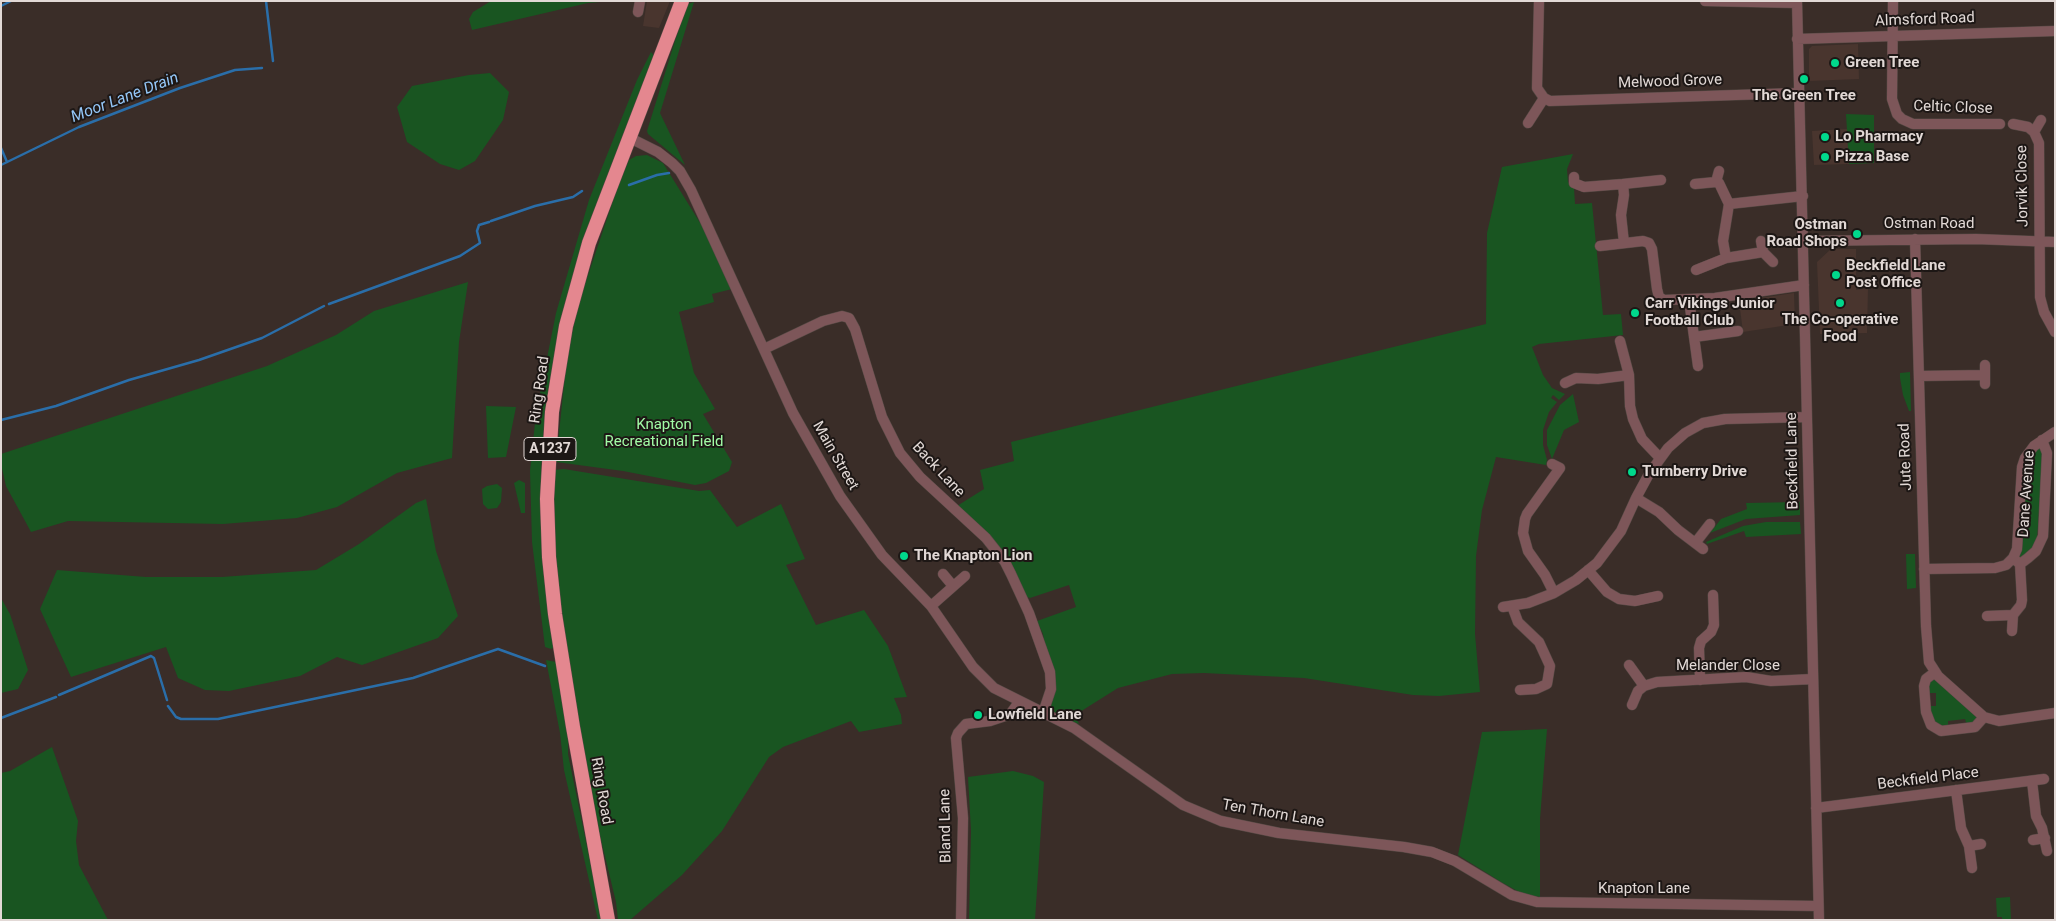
<!DOCTYPE html>
<style>
body{margin:0}
#map{position:relative;width:2056px;height:921px;overflow:hidden;background:#3a2d28;font-family:Roboto,sans-serif}
canvas{display:block}
.frame{position:absolute;inset:0;border:2px solid #e2d9d6;pointer-events:none}
</style>
<div id="map">
<canvas width="2056" height="921"></canvas>
<div class="frame"></div>
</div>
<script>
const ctx = document.querySelector('canvas').getContext('2d');
ctx.lineJoin = 'round';
function fill(path, color) { ctx.fillStyle = color; ctx.fill(path, 'evenodd'); }
const poly = rows => new Path2D(rows.map(r => 'M' + r).join(''));
function trace(path, color, width, dash) { ctx.strokeStyle = color; ctx.lineWidth = width; ctx.lineCap = dash ? 'butt' : 'round'; ctx.setLineDash(dash || []); ctx.stroke(path); }
function drawText(font, color, halo, rows, align = 'center') {
  ctx.font = font + ' Roboto,sans-serif'; ctx.lineWidth = 4; ctx.setLineDash([]); ctx.textBaseline = 'middle'; ctx.strokeStyle = halo; ctx.fillStyle = color; for (const [text, x, y, turn = 0] of rows) {
    ctx.save(); ctx.translate(x, y); ctx.rotate((+turn || 0) * Math.PI / 180); ctx.textAlign = isNaN(turn) ? turn : align; if (halo) ctx.strokeText(text, 0, 0); ctx.fillText(text, 0, 0); ctx.restore();
  }
}
const built = poly([
 [647,1,670,1,659,28,643,26],
 [1858,44,1859,79,1809,81,1809,49,1812,46],
 [1847,129,1849,164,1814,165,1812,131],
 [1831,249,1856,249,1856,290,1868,288,1867,333,1820,334,1817,262],
 [1794,293,1795,324,1743,332,1739,301]
]);
const green = poly([
 [491,1,612,1,588,3,472,30,469,19,473,12],
 [694,2,660,113,685,165,648,134,647,131,675,41,688,4],
 [651,52,655,57,560,330,553,364,544,424,541,473,544,579,554,647,551,649,545,647,532,542,530,471,536,413,556,313,589,200,637,80],
 [490,73,509,92,503,120,475,161,459,170,440,164,407,142,397,107,412,86,469,75],
 [1846,114,1874,115,1874,163,1849,164],
 [1573,154,1567,169,1568,182,1574,188,1575,204,1592,203,1603,315,1621,314,1623,335,1539,344,1532,347,1543,375,1552,388,1565,394,1559,400,1553,395,1551,398,1557,402,1549,412,1543,430,1543,445,1547,460,1546,465,1496,457,1482,510,1476,556,1475,634,1480,692,1439,696,1413,695,1304,678,1204,673,1172,674,1118,688,1075,715,1079,724,1068,721,1051,711,1047,655,1043,634,1037,621,1076,607,1069,585,1030,598,1027,597,1007,558,957,506,984,489,980,470,1014,461,1011,442,1486,324,1487,233,1502,167],
 [647,155,663,163,702,226,732,289,712,294,714,302,679,312,694,373,715,409,703,414,732,462,729,471,706,483,695,485,623,471,556,462,567,356,579,302,617,189,629,160,636,156],
 [468,282,459,342,452,458,397,473,337,507,297,518,223,524,68,521,31,532,6,486,1,464,1,454,267,366,336,335,374,311],
 [1910,372,1911,411,1909,411,1903,395,1900,378,1900,373],
 [1573,394,1579,422,1564,430,1552,459,1547,445,1547,430,1560,405],
 [486,406,516,407,506,457,488,458],
 [2041,447,2043,453,2037,540,2035,546,2022,558,2020,558,2018,556,2022,532,2025,530,2026,509,2023,504,2025,467,2031,452],
 [564,469,699,491,710,490,737,527,781,504,805,559,786,565,816,625,864,610,888,646,907,697,894,698,901,715,902,724,859,732,851,721,783,747,769,757,722,831,682,875,630,920,618,920,616,902,595,815,564,639,556,564,553,494,554,470],
 [519,480,525,483,525,513,521,513,514,483],
 [497,484,502,488,501,502,497,508,488,509,483,504,482,489,487,486],
 [426,499,436,551,458,616,438,638,362,665,337,657,300,676,229,691,205,690,178,678,166,647,71,677,40,609,57,570,146,577,222,577,316,570,359,544,416,503],
 [1800,502,1800,515,1746,519,1710,533,1721,519,1747,509,1746,503],
 [1766,522,1800,522,1801,534,1746,537,1744,531,1707,544,1706,542,1743,526],
 [1906,554,1915,554,1916,588,1907,589],
 [1,598,10,614,28,670,18,689,1,693],
 [546,660,556,662,568,731,568,754,602,920,598,920,564,770,560,733],
 [1933,678,1977,717,1977,722,1967,726,1965,719,1948,721,1948,728,1938,728,1927,706,1936,706,1936,693,1927,693,1928,680],
 [1547,729,1540,819,1540,897,1523,894,1501,882,1458,855,1482,732],
 [52,747,78,821,76,841,79,865,108,920,1,920,1,773,10,771],
 [1013,771,1033,776,1044,782,1035,920,969,920,971,831,968,777],
 [2010,897,2011,920,2002,920,2002,917,1997,917,1996,898]
]);
const stream = poly([
 [266,1,273,61],
 [1,6,11,1],
 [1,148,7,162],
 [1,165,79,127,180,88,235,70,262,68],
 [629,185,657,175,669,173],
 [491,221,535,206,573,197,582,191],
 [329,304,460,256,480,243,477,231,479,225,489,222],
 [1,420,56,406,129,380,199,360,262,338,324,306],
 [59,695,151,656,154,658,167,700],
 [168,706,176,717,181,719,218,719,413,678,498,649,545,666],
 [1,718,56,697]
]);
const minor = poly([
 [1539,1,1537,88,1544,98,1550,101,1798,93],
 [1705,1,1797,3],
 [1797,1,1819,920],
 [1893,1,1892,99,1897,114,1902,119,1913,124,2000,124],
 [638,12,640,1],
 [1797,39,2055,31],
 [1528,123,1544,98],
 [2013,124,2028,127,2034,132,2039,143,2040,297,2044,312,2055,332],
 [2034,132,2041,120],
 [630,138,658,152,672,163,680,171,691,190,793,413,840,496,882,555,931,606,973,667,994,688,1074,728,1183,805,1221,821,1279,833,1404,847,1432,852,1455,861,1512,895,1537,902,1818,906],
 [1574,177,1574,183,1584,187,1623,184],
 [1716,182,1719,171],
 [1695,184,1716,182,1719,183,1729,204],
 [1729,204,1803,196],
 [1915,239,1926,626,1929,662,1938,676,1984,717,1999,721,2055,713],
 [1761,241,1763,252,1773,262],
 [1804,241,1976,239,2055,242],
 [1624,243,1621,215,1624,195,1623,184,1661,180],
 [1600,246,1643,241,1649,243,1652,249,1657,289,1659,297,1664,300,1715,298,1804,285],
 [1726,258,1723,241,1729,204],
 [1696,270,1726,258,1763,252],
 [1689,300,1698,366],
 [1694,337,1738,331],
 [1620,341,1629,375,1630,406,1633,419,1642,439,1660,458],
 [764,349,823,321,842,316,849,318,855,329,882,417,900,453,920,477,986,538,1005,562,1011,574,1029,613,1050,672,1051,689,1043,713],
 [1919,376,1985,375],
 [1565,383,1576,378,1598,379,1629,375],
 [1985,384,1985,365],
 [1552,464,1560,468,1527,514,1525,519,1523,533,1528,551,1545,575,1554,593],
 [1636,498,1659,512,1678,530,1703,549],
 [1696,542,1710,524],
 [2013,558,2020,564,2028,558,2036,551,2043,536,2047,453,2042,440],
 [1924,569,1995,568,2006,565,2013,558,2017,549,2022,467,2025,458,2034,446,2055,432],
 [1588,570,1607,592,1619,599,1635,601,1658,596],
 [943,574,953,586],
 [931,606,965,576],
 [1512,606,1518,622,1539,642,1550,666,1547,684,1536,689,1520,690],
 [1503,607,1528,603,1554,593,1576,580,1597,563,1621,531,1636,498,1649,474,1668,448,1685,433,1703,423,1725,419,1807,417],
 [1987,616,2013,615,2021,605,2022,600,2020,564],
 [2012,631,2013,615],
 [1629,665,1644,686],
 [1934,673,1926,679,1924,686,1926,712,1931,725,1941,731,1975,727,1984,717],
 [1700,680,1699,648,1701,641,1711,632,1714,625,1713,595],
 [1632,705,1638,691,1644,686,1657,682,1746,677,1771,681,1813,679],
 [2032,781,2036,816,2042,828,2047,851],
 [1956,790,1961,828,1969,846,1972,868],
 [1816,808,2044,779],
 [2033,840,2045,838],
 [1969,846,1981,844],
 [961,920,963,818,956,738,958,733,966,724,990,721,1005,716,1011,713,1019,702]
]);
const highway = poly([
 [608,920,573,727,555,614,549,557,547,499,552,412,566,326,589,243,682,1]
]);
const markers = [
 [1835,63,5,"#00d98c"],
 [1804,79,5,"#00d98c"],
 [1825,137,5,"#00d98c"],
 [1825,157,5,"#00d98c"],
 [1857,234,5,"#00d98c"],
 [1836,275,5,"#00d98c"],
 [1840,303,5,"#00d98c"],
 [1635,313,5,"#00d98c"],
 [1632,472,5,"#00d98c"],
 [904,556,5,"#00d98c"],
 [978,715,5,"#00d98c"]
];
const shields = [
 [550,449,52]
];
const shieldNames = [
 ["A1237",550,449]
];
const streetNames = [
 ["Almsford Road",1925,20,-2],
 ["Melwood Grove",1670,82,-2],
 ["Celtic Close",1953,108,2],
 ["Jorvik Close",2023,186,-91],
 ["Ostman Road",1929,224],
 ["Ring Road",540,390,-82],
 ["Main Street",835,456,60],
 ["Jute Road",1906,457,-92],
 ["Beckfield Lane",1793,461,-91],
 ["Back Lane",938,470,47],
 ["Dane Avenue",2027,494,-86],
 ["Melander Close",1728,666],
 ["Beckfield Place",1928,779,-7],
 ["Ring Road",601,791,80],
 ["Ten Thorn Lane",1273,814,10],
 ["Bland Lane",946,826,-91],
 ["Knapton Lane",1644,889]
];
const poiNames = [
 ["Green Tree",1845,63],
 ["The Green Tree",1804,96,"center"],
 ["Lo Pharmacy",1835,137],
 ["Pizza Base",1835,157],
 ["Ostman",1847,225,"right"],
 ["Road Shops",1847,242,"right"],
 ["Beckfield Lane",1846,266],
 ["Post Office",1846,283],
 ["Carr Vikings Junior",1645,304],
 ["Football Club",1645,321],
 ["The Co-operative",1840,320,"center"],
 ["Food",1840,337,"center"],
 ["Turnberry Drive",1642,472],
 ["The Knapton Lion",914,556],
 ["Lowfield Lane",988,715]
];
const parkNames = [
 ["Knapton",664,425],
 ["Recreational Field",664,442]
];
const waterNames = [
 ["Moor Lane Drain",125,98,-21]
];
fill(built, '#49352e');
fill(green, '#195521');
trace(stream, '#2a6ea9', 2.5);
trace(minor, '#554944', 11);
trace(highway, '#554944', 15);
trace(minor, '#7d5659', 10);
trace(highway, '#e4878f', 14);
for (const [x, y, r, color] of markers) { const dot = new Path2D(); dot.arc(x, y, r, 0, 2 * Math.PI); ctx.fillStyle = color; ctx.fill(dot); trace(dot, '#1d1715', 2); }
for (const [x, y, w] of shields) { const box = new Path2D(); box.roundRect(x - w / 2, y - 11.5, w, 23, 4); ctx.fillStyle = '#1d1715'; ctx.fill(box); trace(box, '#e2d9d6', 1); }
drawText('bold 14px', '#e2d9d6', null, shieldNames);
drawText('15px', '#e2d9d6', '#1d1715', streetNames);
drawText('bold 15px', '#e2d9d6', '#1d1715', poiNames, 'left');
drawText('15px', '#a1fba5', '#1d1715', parkNames);
drawText('italic 16px', '#94c6f7', '#1d1715', waterNames);
</script>
